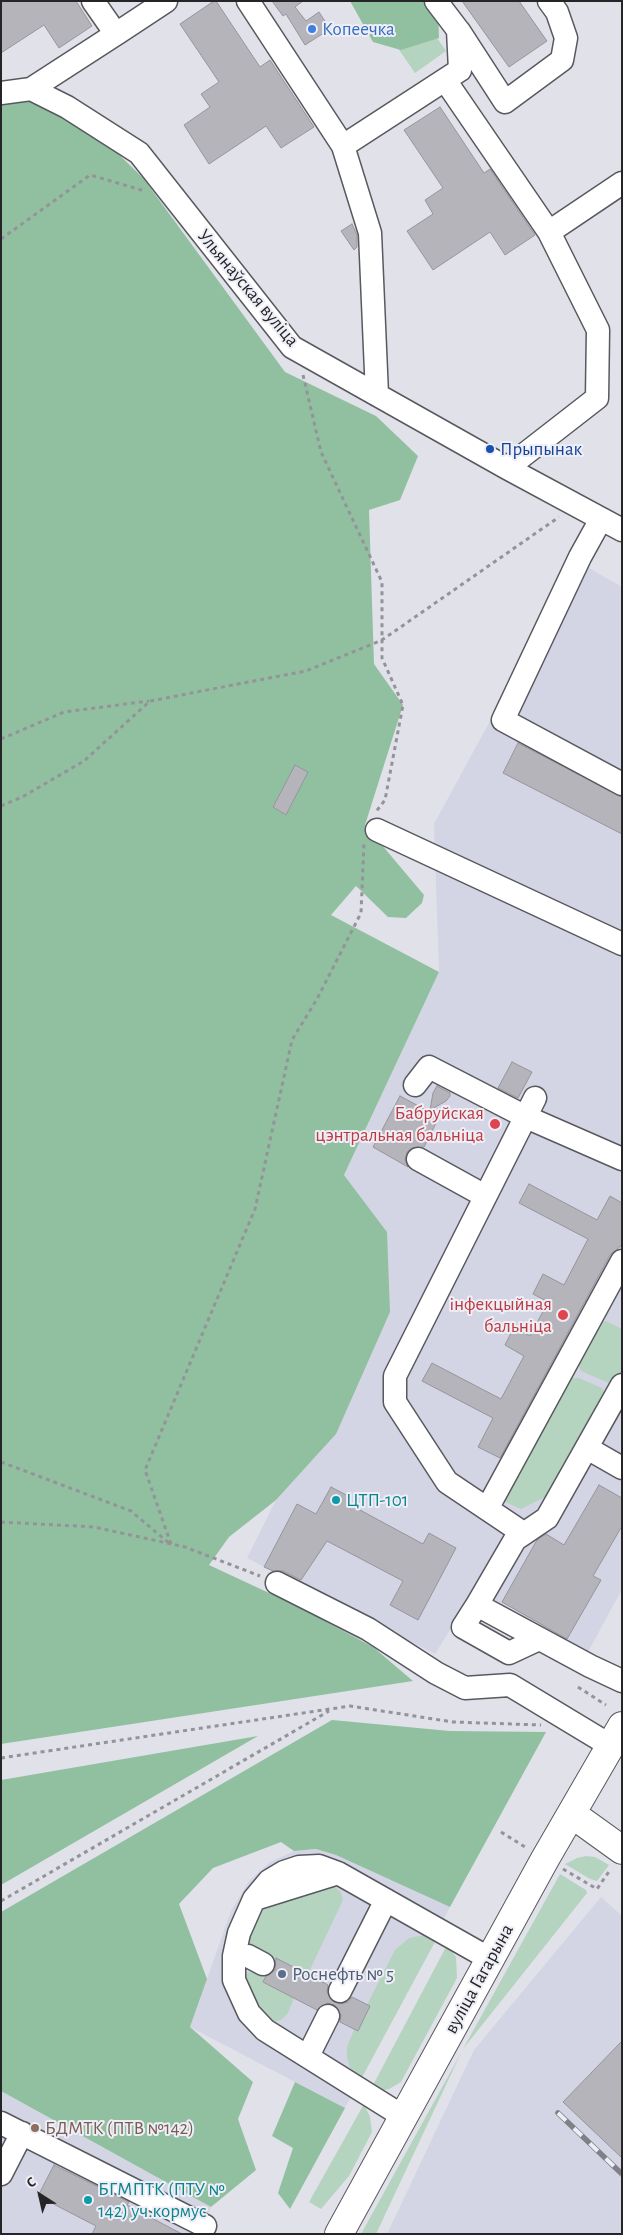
<!DOCTYPE html>
<meta charset="utf-8">
<style>
body{margin:0}
#map{position:relative;width:623px;height:2235px;overflow:hidden;background:#e1e1e9;font-family:"Alegreya Sans",sans-serif}
canvas{display:block}
.frame{position:absolute;inset:0;border:2px solid #252528;pointer-events:none}
.north{position:absolute;left:15px;top:2170px;width:50px;height:50px;-webkit-text-stroke:4px #eeeef6;paint-order:stroke;rotate:325deg;font-size:14px;font-weight:700;line-height:20px;text-align:center;color:#252528}
.north::after{content:'';display:block;margin:auto;width:18px;height:22px;background:#252528;clip-path:polygon(50% 0,100% 100%,50% 72%,0 100%)}
</style>
<div id="map">
<canvas width="623" height="2235"></canvas>
<div class="frame"></div>
<div class="north">С</div>
</div>
<script>
const ctx = document.querySelector('canvas').getContext('2d');
ctx.lineJoin = 'round';
function fill(path, color) { ctx.fillStyle = color; ctx.fill(path, 'evenodd'); }
const poly = rows => new Path2D(rows.map(r => 'M' + r).join(''));
function trace(path, color, width, dash) { ctx.strokeStyle = color; ctx.lineWidth = width; ctx.lineCap = dash ? 'butt' : 'round'; ctx.setLineDash(dash || []); ctx.stroke(path); }
function drawText(font, color, halo, rows, align = 'center') {
  ctx.font = font + ' "Alegreya Sans",sans-serif'; ctx.lineWidth = 4; ctx.setLineDash([]); ctx.textBaseline = 'middle'; ctx.strokeStyle = halo; ctx.fillStyle = color; for (const [text, x, y, turn = 0] of rows) {
    ctx.save(); ctx.translate(x, y); ctx.rotate((+turn || 0) * Math.PI / 180); ctx.textAlign = isNaN(turn) ? turn : align; if (halo) ctx.strokeText(text, 0, 0); ctx.fillText(text, 0, 0); ctx.restore();
  }
}
const built = poly([
 [577,561,622,587,622,1589,588,1652,473,1593,435,1654,247,1558,276,1500,336,1434,387,1232,344,1175,439,972,434,824],
 [316,1849,336,1855,450,1907,345,2108,190,2027,231,1911,249,1881,270,1862,294,1851],
 [601,1897,622,1916,622,2234,387,2234,474,2050],
 [1,2091,211,2207,199,2234,182,2234,127,2205,133,2193,113,2183,108,2193,55,2164,38,2196,96,2226,92,2234,1,2234]
]);
const green = poly([
 [424,19,446,51,415,73,393,41],
 [606,1321,622,1329,622,1378,611,1384,581,1371,577,1362,595,1324],
 [570,1378,579,1378,602,1388,611,1404,561,1489,521,1509,503,1501],
 [586,1856,595,1857,609,1865,597,1881,590,1879,565,1864,577,1858],
 [560,1874,586,1890,587,1893,463,2049],
 [330,1883,341,1892,343,1900,308,1974,276,1958,274,1962,249,1946,246,1933,258,1909],
 [425,1935,436,1940,360,2081,350,2068,347,2057,347,2047,353,2032,395,1950,409,1938],
 [447,1945,456,1957,457,1978,401,2082,389,2089,380,2091,371,2089],
 [250,1972,257,1973,265,1978,263,1982,294,1998,288,2013,281,2020,273,2022,257,2013,244,1975],
 [461,2053,376,2234,361,2234],
 [364,2104,370,2117,372,2132,349,2176,321,2209,309,2202]
]);
const forest = poly([
 [350,1,431,1,438,10,439,38,401,50,373,42],
 [1,91,42,95,99,135,143,178,285,372,376,416,418,456,400,500,369,510,374,664,403,705,365,825,424,895,422,903,406,918,388,917,356,886,331,915,439,972,344,1175,387,1232,390,1312,336,1434,276,1500,229,1537,209,1565,297,1606,373,1647,413,1681,1,1744],
 [332,1720,450,1731,546,1732,450,1907,336,1855,316,1849,294,1851,281,1842,213,1868,179,1904,207,1979,190,2027,253,2082,238,2119,256,2170,211,2207,1,2091,1,1912],
 [258,1736,1,1885,1,1780],
 [295,2082,345,2108,290,2209,278,2193,293,2148,272,2136]
]);
const building = poly([
 [1,1,76,1,92,26,59,48,44,25,1,53,1,1],
 [214,1,216,1,260,67,270,60,314,127,281,148,266,126,209,164,184,125,210,107,201,94,219,82,180,24,214,1],
 [272,1,303,1,295,7,306,21,319,12,330,29,305,45,286,14,283,16,272,1],
 [462,1,519,1,547,41,509,67,462,1],
 [440,107,484,173,490,169,535,235,505,255,490,232,433,270,407,231,433,214,425,200,443,188,404,130,440,107],
 [352,224,357,235,357,247,354,250,341,231,352,224],
 [518,743,622,797,622,834,503,773,518,743],
 [295,765,308,772,286,815,273,807,295,765],
 [512,1062,532,1072,518,1098,498,1088,512,1062],
 [437,1086,450,1093,450,1096,446,1101,430,1110,433,1093,437,1086],
 [400,1096,439,1117,424,1147,412,1148,407,1152,405,1160,408,1167,373,1147,400,1096],
 [529,1184,597,1220,610,1196,622,1203,622,1245,610,1255,500,1458,478,1447,493,1418,422,1381,432,1363,501,1399,524,1356,505,1345,514,1327,530,1336,548,1302,533,1294,543,1274,564,1285,588,1239,519,1203,529,1184],
 [599,1485,622,1498,622,1526,593,1576,601,1580,567,1639,502,1602,537,1540,546,1534,564,1545,599,1485],
 [331,1487,350,1497,347,1503,423,1544,429,1533,456,1548,418,1620,390,1605,403,1581,327,1541,301,1580,283,1571,273,1571,264,1567,297,1504,316,1514,331,1487],
 [276,1958,328,1985,327,1992,334,2002,341,2004,348,2002,352,1997,370,2006,358,2031,340,2022,341,2015,334,2005,327,2003,317,2010,263,1982,266,1976,275,1970,276,1958],
 [622,2041,622,2158,563,2102,622,2041],
 [54,2165,129,2202,127,2205,182,2234,92,2234,96,2226,38,2196,54,2165]
]);
const path = poly([
 [1,239,90,175,145,191],
 [303,375,321,452,382,582,382,658,403,705,385,800,375,813],
 [1,739,64,712,149,701],
 [1,806,24,796,84,761,150,701,306,671,382,640,559,517],
 [1,1462,131,1511,170,1544],
 [1,1522,94,1527,185,1547,260,1576],
 [171,1544,145,1470,255,1209,292,1040,317,999,361,913,364,843],
 [578,1687,606,1705],
 [1,1758,350,1706,453,1722,541,1725],
 [501,1832,525,1847],
 [563,1869,597,1889,610,1870],
 [1,1901,329,1711]
]);
const minor = poly([
 [248,1,343,146],
 [459,31,505,102,562,60,566,38,557,12,549,1],
 [116,34,166,1],
 [445,80,549,232,622,183],
 [31,89,116,34,93,1],
 [1,93,31,89,67,107,139,153,292,347,507,468,622,530],
 [377,395,370,233,343,146,460,70,458,30,436,1],
 [507,468,597,398,598,330,549,232],
 [601,519,580,557,503,720,622,784],
 [377,830,622,944],
 [415,1085,429,1067,526,1117,622,1159],
 [535,1098,395,1376,395,1402,447,1482,520,1531,477,1605,590,1666,622,1681],
 [418,1159,485,1196],
 [587,1448,622,1468],
 [487,1509,622,1261],
 [516,1539,547,1518,622,1385],
 [277,1583,368,1629,436,1673,465,1688,510,1685,611,1746],
 [477,1605,463,1627,509,1653,539,1639],
 [258,1898,335,1874],
 [234,1956,248,1956,263,1964],
 [340,1991,386,1900],
 [308,2056,328,2016],
 [404,2117,265,2030,249,2013,234,1980,234,1956,239,1933,254,1899,269,1881,284,1872,299,1867,319,1866,338,1873,490,1959],
 [1,2123,205,2226],
 [1,2174,22,2133]
]);
const major = poly([
 [572,1814,622,1850],
 [339,2234,545,1859,622,1726]
]);
const rail = poly([
 [558,2113,622,2174]
]);
const markers = [
 [312,29,5,"#3f7fe0"],
 [490,449,5,"#1a4fb4"],
 [495,1124,6,"#e0444e"],
 [563,1315,6,"#e0444e"],
 [336,1500,5,"#0f9aa8"],
 [282,1974,5,"#5c6f8a"],
 [35,2128,5,"#8d6e63"],
 [88,2200,5,"#0f9aa8"]
];
const shopNames = [
 ["Копеечка",322,29]
];
const streetNames = [
 ["Ульянаўская вуліца",248,288,50],
 ["вуліца Гагарына",479,1979,-61]
];
const transitNames = [
 ["Прыпынак",500,449]
];
const healthNames = [
 ["Бабруйская",484,1113],
 ["цэнтральная бальніца",484,1135],
 ["інфекцыйная",552,1304],
 ["бальніца",552,1326]
];
const cultureNames = [
 ["ЦТП-101",346,1500],
 ["БГМПТК (ПТУ №",98,2189],
 ["142) уч.кормус",98,2211]
];
const serviceNames = [
 ["Роснефть № 5",292,1974]
];
const educationNames = [
 ["БДМТК (ПТВ №142)",45,2128]
];
fill(built, '#d4d5e4');
fill(green, '#b5d4bf');
fill(forest, '#91c0a1');
fill(building, '#b5b4bb');
trace(building, '#96959c', 1);
trace(minor, '#58595f', 25);
trace(major, '#58595f', 30);
trace(path, '#939399', 3, [4, 4]);
trace(minor, '#fff', 22);
trace(major, '#fff', 28);
trace(rail, '#808086', 5.5);
trace(rail, '#eeeef6', 4, [11]);
for (const [x, y, r, color] of markers) { const dot = new Path2D(); dot.arc(x, y, r, 0, 2 * Math.PI); ctx.fillStyle = color; ctx.fill(dot); trace(dot, '#eeeef6', 2); }
drawText('19px', '#366cbe', '#eeeef6', shopNames, 'left');
drawText('19px', '#252528', '#eeeef6', streetNames);
drawText('19px', '#164399', '#eeeef6', transitNames, 'left');
drawText('19px', '#be3a42', '#eeeef6', healthNames, 'right');
drawText('19px', '#0d838f', '#eeeef6', cultureNames, 'left');
drawText('19px', '#4e5e75', '#eeeef6', serviceNames, 'left');
drawText('19px', '#785e54', '#eeeef6', educationNames, 'left');
</script>
